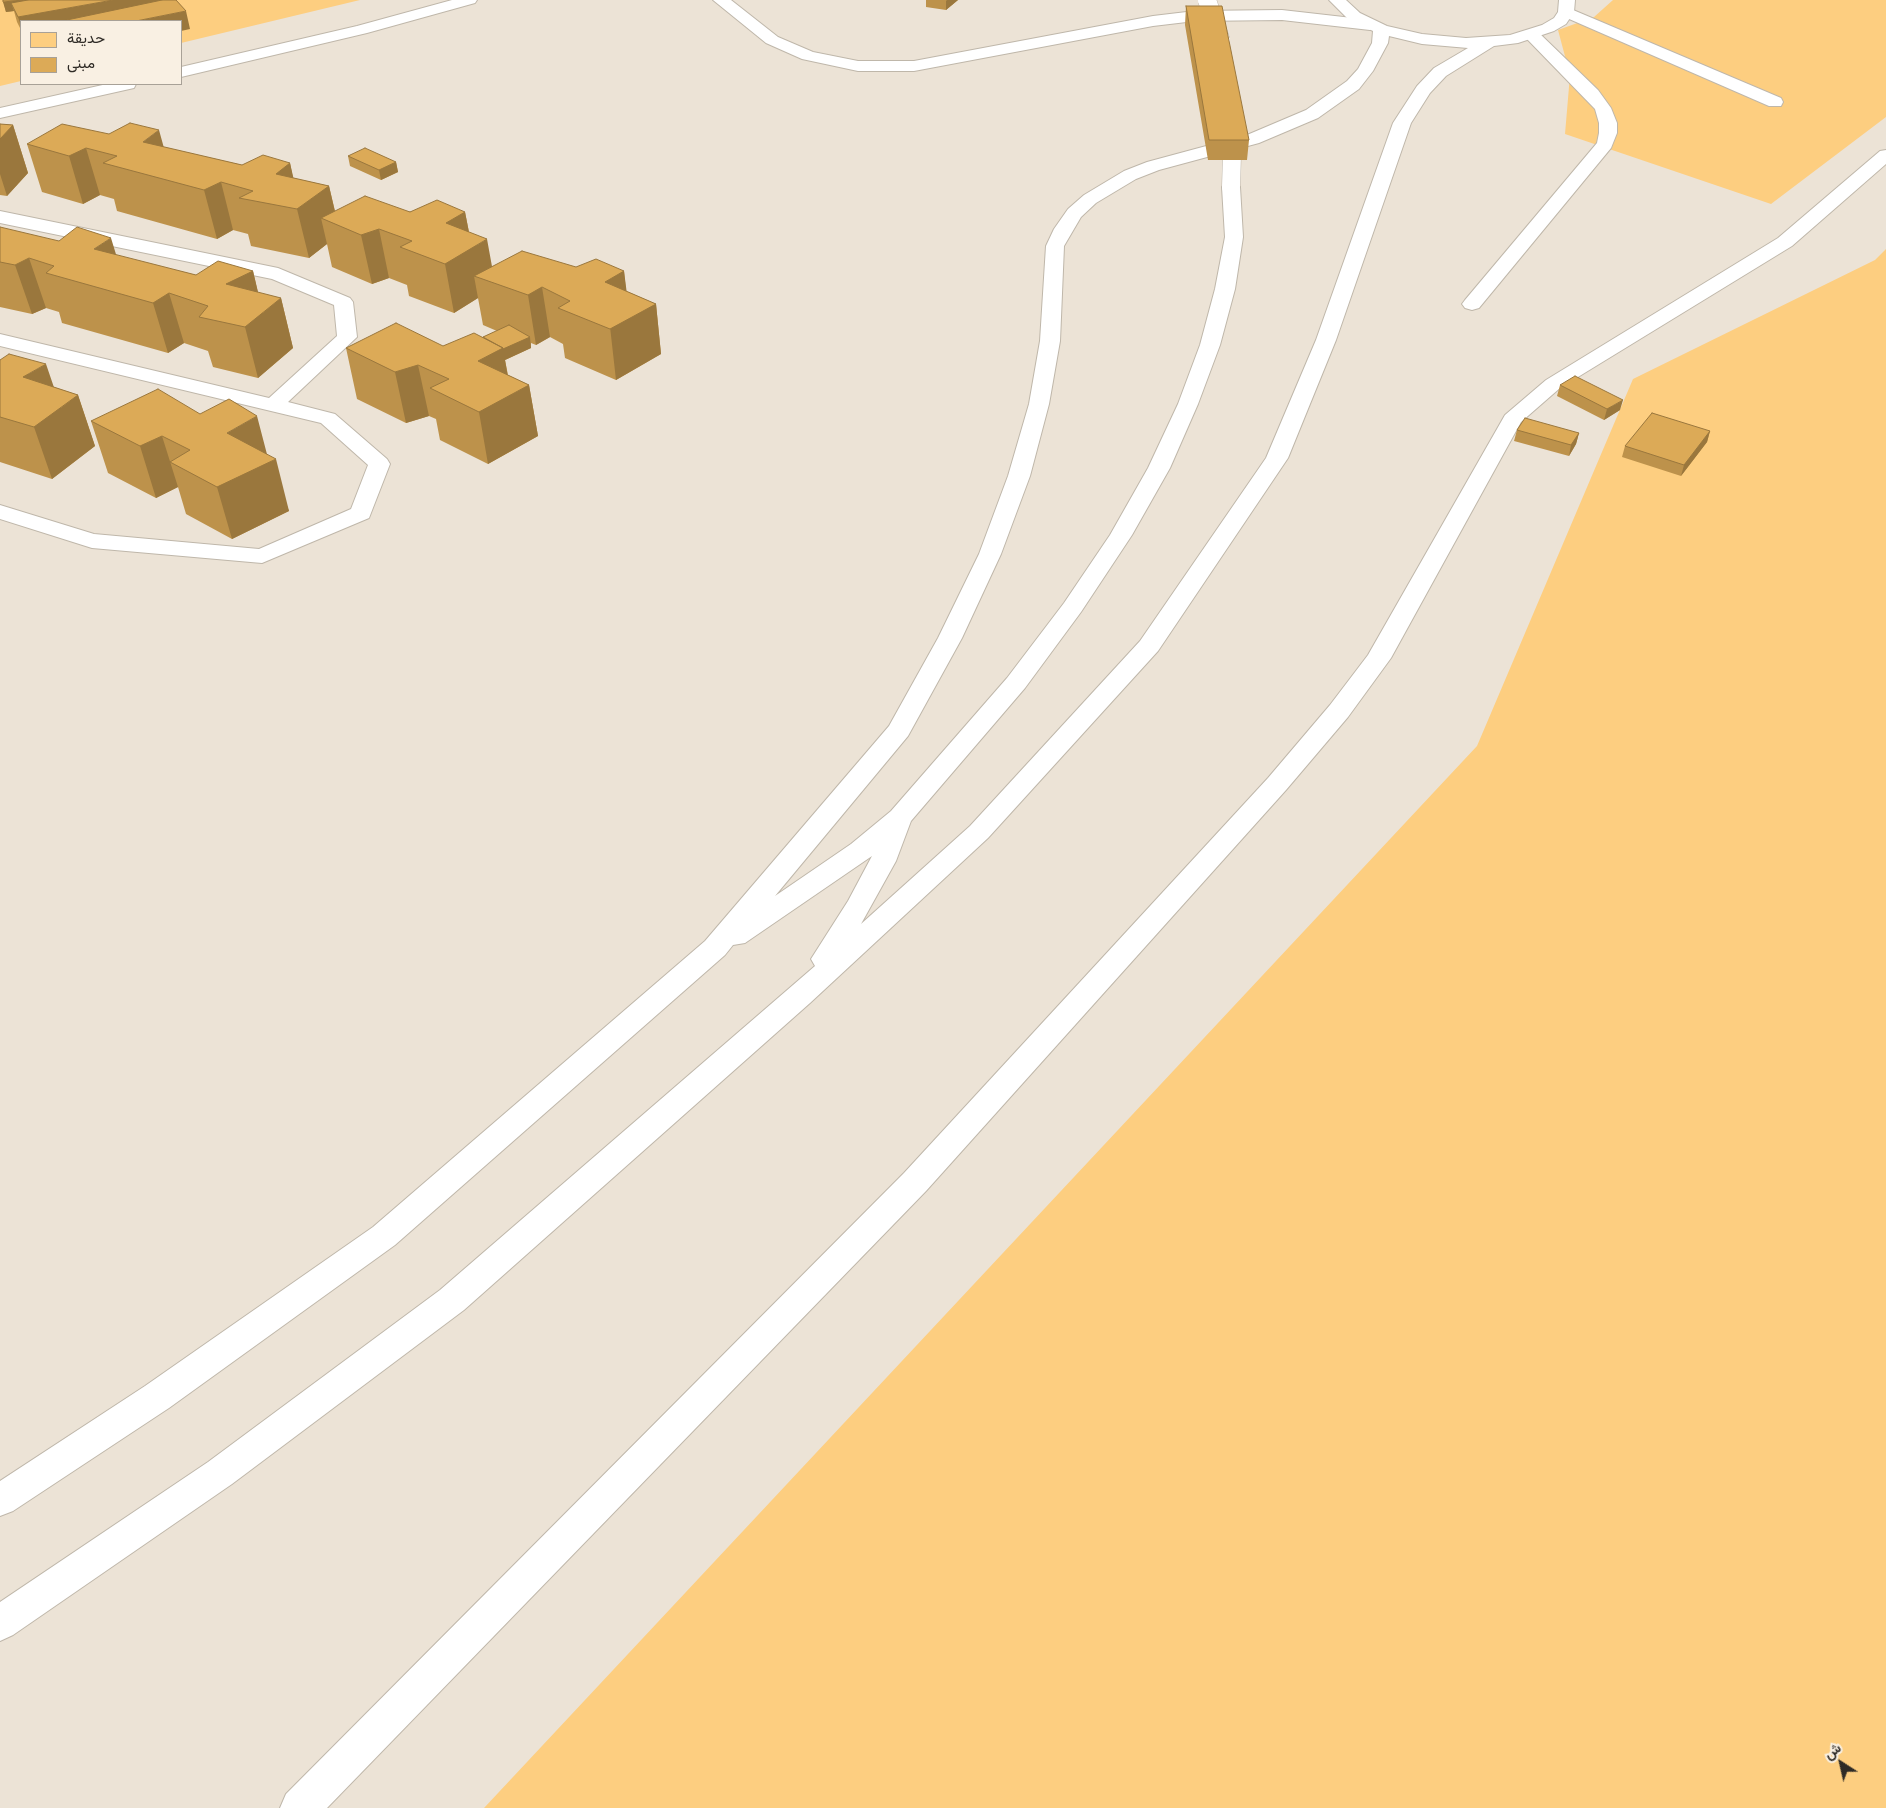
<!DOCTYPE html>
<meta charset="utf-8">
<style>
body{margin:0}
#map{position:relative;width:1886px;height:1808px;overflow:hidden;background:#ece3d6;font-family:Commissioner,Vazirmatn,sans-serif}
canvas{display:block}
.legend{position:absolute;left:20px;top:20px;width:162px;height:65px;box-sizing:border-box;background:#f9f0e3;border:1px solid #a8a197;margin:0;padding:6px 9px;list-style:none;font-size:15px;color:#2f2b26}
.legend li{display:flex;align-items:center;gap:10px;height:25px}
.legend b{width:25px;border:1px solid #a8a197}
.north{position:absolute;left:1816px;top:1738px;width:50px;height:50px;-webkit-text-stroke:4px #f9f0e3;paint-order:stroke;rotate:325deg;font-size:14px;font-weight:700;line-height:20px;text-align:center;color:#2f2b26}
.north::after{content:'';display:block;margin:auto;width:18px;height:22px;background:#2f2b26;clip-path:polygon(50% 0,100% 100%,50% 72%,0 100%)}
</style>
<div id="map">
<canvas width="1886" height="1808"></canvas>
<ul class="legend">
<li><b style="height:14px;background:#fdce80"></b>حديقة</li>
<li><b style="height:14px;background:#dcaa57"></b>مبنى</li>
</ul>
<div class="north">ش</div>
</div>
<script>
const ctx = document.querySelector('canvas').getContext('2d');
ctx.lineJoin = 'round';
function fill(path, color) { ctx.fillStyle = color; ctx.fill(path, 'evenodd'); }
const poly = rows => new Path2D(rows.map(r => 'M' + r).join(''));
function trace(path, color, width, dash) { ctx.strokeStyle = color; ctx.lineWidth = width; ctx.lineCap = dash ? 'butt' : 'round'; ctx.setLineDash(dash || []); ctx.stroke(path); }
const green = poly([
 [0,0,360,0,181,43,181,21,21,21,21,81,0,86],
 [1613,0,1886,0,1886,117,1771,204,1565,134,1570,75,1558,30,1594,17],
 [1886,249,1886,1808,484,1808,1477,746,1633,379,1875,260]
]);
const service = poly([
 [452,0,477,0,475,3,367,33,181,77,181,67,357,26,452,0],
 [713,0,731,0,778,37,813,52,858,61,914,61,1153,16,1195,11,1282,10,1370,20,1378,25,1370,30,1282,20,1195,21,1153,26,914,71,858,71,802,59,766,43,713,0],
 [1566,7,1781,98,1783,102,1781,106,1769,106,1560,15,1558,12,1566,7],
 [1532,30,1538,32,1598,90,1611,108,1617,123,1617,133,1611,148,1479,308,1472,310,1465,308,1462,304,1465,300,1597,143,1599,133,1599,123,1595,109,1526,38,1524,35,1532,30],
 [107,84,136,84,134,88,0,118,0,108,107,84],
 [1886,150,1886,164,1792,246,1560,388,1521,422,1391,658,1348,717,1286,790,926,1191,327,1808,280,1808,286,1794,904,1173,1268,778,1330,705,1368,655,1505,415,1546,380,1778,238,1880,151,1886,150],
 [0,211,278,268,350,298,353,302,357,337,288,402,335,414,387,459,390,464,369,518,262,563,92,548,0,519,0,505,94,534,259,549,351,509,368,465,321,423,0,346,0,334,269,398,337,336,334,305,272,279,0,223,0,211]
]);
const trunk = poly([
 [1329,0,1346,0,1360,13,1387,26,1422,34,1466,38,1510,35,1542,25,1554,18,1558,12,1559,0,1575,0,1574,12,1566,24,1554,31,1518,43,1494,46,1446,76,1430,93,1411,123,1336,340,1288,458,1158,651,988,838,810,1003,464,1310,232,1484,13,1635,0,1641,0,1602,208,1462,440,1290,815,966,811,959,848,901,872,856,745,943,733,945,725,955,395,1245,169,1408,13,1511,0,1516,0,1481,145,1386,373,1227,705,941,889,726,938,638,979,554,1008,476,1029,404,1040,341,1046,246,1054,229,1068,209,1084,195,1124,171,1147,162,1247,135,1306,110,1347,81,1358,69,1372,43,1373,31,1348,19,1329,0],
 [1389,36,1422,44,1468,48,1434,68,1417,86,1393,123,1316,340,1266,458,1140,641,970,826,861,924,896,861,911,821,1025,688,1081,612,1132,535,1170,468,1198,404,1220,345,1235,289,1243,237,1240,187,1237,183,1231,182,1225,183,1222,187,1225,237,1215,289,1200,345,1178,404,1148,468,1110,535,1064,603,1007,678,891,811,851,844,775,896,908,736,962,638,1001,554,1030,476,1049,404,1060,341,1064,246,1081,217,1096,203,1136,179,1159,170,1259,143,1318,118,1359,89,1373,71,1388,43,1389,36]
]);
const trunkBridge = poly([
 [1207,0,1221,41],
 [1231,187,1233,123]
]);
const wall = poly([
 [3,0,190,29,21,21,21,30,17,22,14,11,6,12],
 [926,0,958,0,946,10,926,7],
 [1186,6,1249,140,1247,160,1208,160,1185,25],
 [0,124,13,125,28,173,7,196,0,195],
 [27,144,163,147,242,165,290,163,293,178,329,186,335,211,465,212,469,232,492,267,576,267,624,271,626,291,656,304,661,354,616,380,565,358,563,344,550,337,536,345,531,343,531,348,505,360,508,375,529,385,538,436,488,464,440,440,436,419,429,416,406,423,357,399,346,348,443,346,483,337,497,331,483,325,478,298,454,313,409,296,407,285,389,278,372,284,332,267,327,244,309,258,251,246,248,234,233,230,217,239,117,211,114,199,100,195,83,204,42,192],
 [348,156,396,162,398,172,381,180,350,166],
 [0,228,196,275,253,271,258,293,281,298,293,348,258,378,213,367,208,351,184,343,168,353,62,323,59,312,46,308,32,314,0,307],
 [0,360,54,387,78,395,95,446,52,479,0,462],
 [1560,385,1620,410,1604,420,1557,396],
 [91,421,267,454,289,511,232,539,186,514,178,487,156,498,108,473],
 [1517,430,1579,433,1576,444,1569,456,1514,441],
 [1710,431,1707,442,1681,476,1622,457,1625,446]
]);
const shadedWall = poly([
 [23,0,37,0,11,3,14,11,6,12,3,2],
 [113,0,174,0,103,21,21,21,21,26,18,17],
 [947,0,958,0,946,10,946,1],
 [186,11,190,29,181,31,181,21,136,21],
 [13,125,28,173,7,196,0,174,0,139],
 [159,130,172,177,143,142],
 [86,148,100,195,83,204,69,156],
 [396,162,398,172,381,180,379,170],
 [290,163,300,207,329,186,338,225,321,218,327,244,309,258,297,209,276,174],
 [221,182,233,230,217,239,204,190],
 [465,212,472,248,487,239,495,283,474,276,478,298,454,313,445,264,446,223],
 [379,229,389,278,372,284,361,235],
 [111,238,126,287,94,249],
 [29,258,46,308,32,314,15,265],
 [253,271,263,313,281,298,293,348,258,378,245,327,226,284],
 [624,271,630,318,656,304,661,354,616,380,605,282],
 [542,287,550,337,536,345,528,295],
 [169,293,184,343,168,353,153,303],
 [530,337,531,348,505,360,511,395,529,385,538,436,488,464,479,412,478,361,503,348],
 [46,364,61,408,78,395,95,446,52,479,34,427,23,377],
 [418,365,429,416,406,423,395,372],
 [1623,400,1620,410,1604,420,1607,409],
 [257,416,269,462,276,459,289,511,232,539,217,487,227,433],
 [1710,431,1707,442,1681,476,1684,465],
 [1579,433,1576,444,1569,456,1571,445],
 [162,436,178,487,156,498,140,446]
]);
const building = poly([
 [3,0,23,0,3,2,3,0],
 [28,0,113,0,18,17,11,3,28,0],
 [162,0,176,0,186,11,136,21,62,21,162,0],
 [1186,6,1222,6,1249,140,1209,140,1186,6],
 [130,123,159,130,143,142,242,165,263,155,290,163,276,174,329,186,297,209,239,198,253,191,221,182,204,190,103,163,117,156,86,148,69,156,27,144,62,124,109,134,130,123],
 [0,124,13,125,0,139,0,124],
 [365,148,396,162,379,170,348,156,365,148],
 [365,196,410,212,437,200,465,212,446,223,487,239,445,264,400,247,412,241,379,229,361,235,321,218,365,196],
 [0,227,59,241,77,227,111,238,94,249,196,275,218,261,253,271,226,284,281,298,245,327,199,317,208,306,169,293,153,303,46,273,54,266,29,258,15,265,0,262,0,227],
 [522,251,576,267,596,259,624,271,605,282,656,304,610,329,558,308,570,301,542,287,528,295,474,276,522,251],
 [396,323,443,346,474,333,503,348,478,361,529,385,479,412,430,388,449,379,418,365,395,372,346,348,396,323],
 [509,325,530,337,503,349,503,348,483,337,509,325],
 [9,354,46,364,23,377,78,395,34,427,0,417,0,360,9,354],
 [1575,376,1623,400,1607,409,1560,385,1575,376],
 [158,389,200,414,229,399,257,416,227,433,276,459,217,487,170,462,190,450,162,436,140,446,91,421,158,389],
 [1652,413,1710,431,1684,465,1625,446,1652,413],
 [1525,418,1579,433,1571,445,1517,430,1525,418]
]);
fill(green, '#fdce80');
trace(service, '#bfb7aa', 2);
trace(trunk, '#bfb7aa', 2);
fill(service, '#fff');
fill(trunk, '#fff');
trace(trunkBridge, '#bfb7aa', 19, []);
trace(trunkBridge, '#fff', 18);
fill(wall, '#bd924b');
fill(shadedWall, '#9a773d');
fill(building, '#dcaa57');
trace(building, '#9a773d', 1);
</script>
